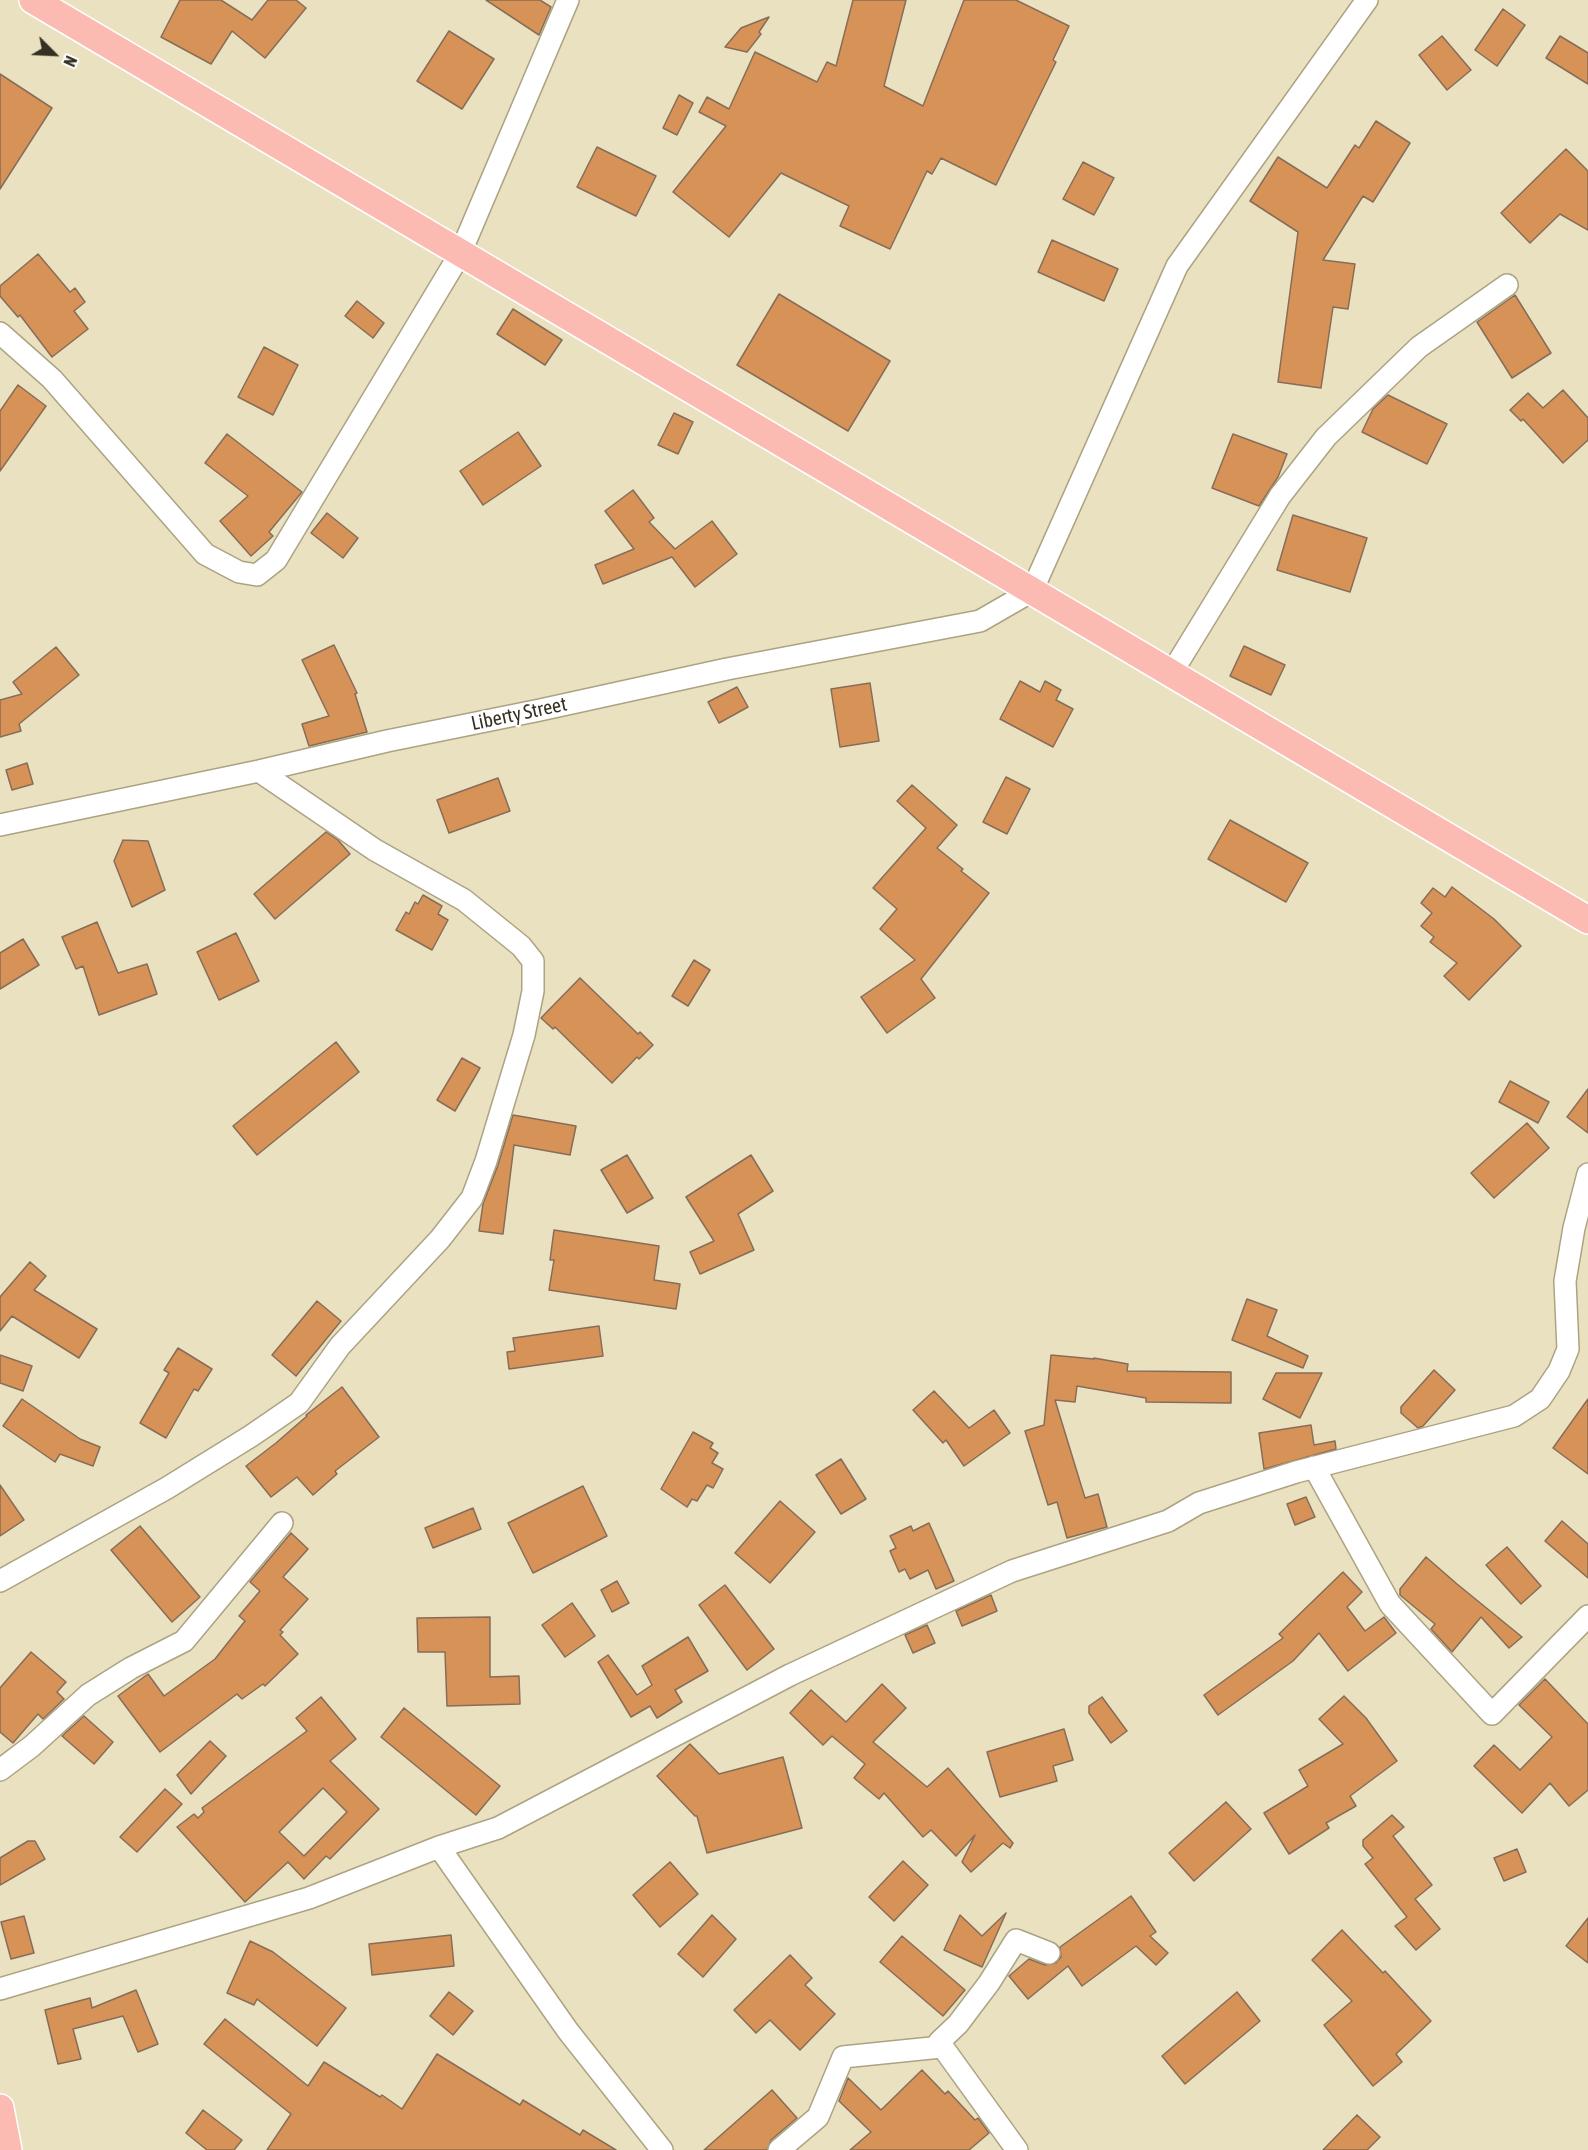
<!DOCTYPE html>
<style>
body{margin:0}
#map{position:relative;width:1588px;height:2150px;overflow:hidden;background:#eae1c0;font-family:"Asap Condensed",sans-serif}
canvas{display:block}
.north{position:absolute;left:24px;top:24px;width:60px;height:60px;-webkit-text-stroke:4px #fff;paint-order:stroke;rotate:114deg;font-size:16px;font-weight:700;line-height:24px;text-align:center;color:#343023}
.north::after{content:'';display:block;margin:auto;width:21px;height:27px;background:#343023;clip-path:polygon(50% 0,100% 100%,50% 72%,0 100%)}
</style>
<div id="map">
<canvas width="1588" height="2150"></canvas>
<div class="north">N</div>
</div>
<script>
const ctx = document.querySelector('canvas').getContext('2d');
ctx.lineJoin = 'round';
function fill(path, color) { ctx.fillStyle = color; ctx.fill(path, 'evenodd'); }
const poly = rows => new Path2D(rows.map(r => 'M' + r).join(''));
function trace(path, color, width, dash) { ctx.strokeStyle = color; ctx.lineWidth = width; ctx.lineCap = dash ? 'butt' : 'round'; ctx.setLineDash(dash || []); ctx.stroke(path); }
function drawText(font, color, halo, rows, align = 'center') {
  ctx.font = font + ' "Asap Condensed",sans-serif'; ctx.lineWidth = 4.5; ctx.setLineDash([]); ctx.textBaseline = 'middle'; ctx.strokeStyle = halo; ctx.fillStyle = color; for (const [text, x, y, turn = 0] of rows) {
    ctx.save(); ctx.translate(x, y); ctx.rotate((+turn || 0) * Math.PI / 180); ctx.textAlign = isNaN(turn) ? turn : align; if (halo) ctx.strokeText(text, 0, 0); ctx.fillText(text, 0, 0); ctx.restore();
  }
}
const building = poly([
 [180,0,221,0,252,20,268,0,296,0,306,8,265,58,232,31,211,64,161,37,180,0],
 [486,0,540,0,551,7,539,35,486,0],
 [853,0,906,0,884,86,923,106,964,0,1016,0,1069,26,1053,60,1056,62,996,185,941,158,932,174,927,171,890,249,840,226,849,206,781,173,729,237,673,192,726,126,699,112,707,97,729,109,755,52,817,82,827,62,836,66,853,0],
 [1503,9,1525,25,1497,66,1475,50,1503,9],
 [769,17,759,32,761,34,747,52,725,47,741,28,769,17],
 [449,31,494,59,462,109,417,81,449,31],
 [1442,36,1471,70,1447,90,1419,55,1442,36],
 [1560,36,1588,53,1588,84,1546,58,1560,36],
 [0,74,52,108,0,189,0,74],
 [679,95,693,103,677,135,663,128,679,95],
 [1376,121,1410,143,1373,202,1363,196,1323,260,1355,264,1348,309,1333,307,1321,388,1278,382,1298,232,1250,201,1278,157,1327,188,1355,145,1359,148,1376,121],
 [597,147,656,176,636,216,577,187,597,147],
 [1566,149,1588,171,1588,230,1560,214,1530,243,1501,213,1566,149],
 [1083,162,1114,178,1094,215,1063,199,1083,162],
 [1052,240,1118,269,1104,301,1038,272,1052,240],
 [38,254,70,292,75,288,85,302,74,311,88,329,52,357,20,315,18,317,0,296,0,286,38,254],
 [779,294,890,361,848,431,737,365,779,294],
 [1515,295,1551,353,1512,378,1477,322,1515,295],
 [357,301,384,323,373,338,345,316,357,301],
 [513,309,562,340,545,365,497,334,513,309],
 [264,347,298,365,273,415,238,397,264,347],
 [18,385,46,406,0,471,0,411,18,385],
 [1563,390,1588,418,1588,440,1563,463,1523,419,1521,421,1510,410,1528,393,1543,408,1563,390],
 [1388,395,1447,424,1427,464,1362,432,1373,409,1388,395],
 [674,413,693,422,678,454,658,445,674,413],
 [518,432,541,466,483,505,460,471,518,432],
 [227,434,302,492,269,532,273,536,251,556,220,521,248,496,205,463,227,434],
 [1233,434,1287,454,1278,477,1259,506,1212,488,1233,434],
 [633,490,654,518,649,522,675,549,712,521,737,554,695,587,672,557,603,584,595,565,634,549,605,511,633,490],
 [327,513,358,538,343,558,311,533,327,513],
 [1293,515,1367,538,1350,592,1277,570,1293,515],
 [334,645,357,693,355,694,367,732,309,746,302,724,329,716,302,660,334,645],
 [1244,646,1285,665,1271,695,1230,676,1244,646],
 [56,647,79,675,19,724,21,731,0,737,0,700,22,694,13,682,56,647],
 [1020,681,1040,692,1045,681,1061,690,1056,700,1073,709,1053,747,1000,719,1020,681],
 [870,683,879,741,840,747,831,689,870,683],
 [737,687,748,707,719,723,708,702,737,687],
 [27,763,33,784,12,790,6,770,27,763],
 [1006,777,1030,789,1007,834,983,822,1006,777],
 [498,778,510,811,449,833,437,800,498,778],
 [912,785,957,825,937,848,963,869,961,871,989,893,921,979,935,998,887,1033,861,997,915,960,880,929,897,909,873,888,926,828,897,801,912,785],
 [1230,820,1308,863,1286,902,1208,859,1230,820],
 [326,832,338,840,350,854,275,919,254,894,326,832],
 [123,840,148,841,165,890,132,907,114,861,123,840],
 [1452,887,1494,919,1521,946,1469,1000,1444,976,1457,963,1430,942,1434,937,1421,926,1432,913,1421,903,1433,888,1445,897,1452,887],
 [423,895,442,906,438,914,448,920,432,950,396,930,406,912,409,914,415,902,418,904,423,895],
 [97,922,118,973,147,964,157,994,99,1015,83,966,76,969,62,937,97,922],
 [236,933,259,981,219,1000,197,952,236,933],
 [23,939,39,965,0,989,0,953,23,939],
 [694,960,710,970,688,1006,672,996,694,960],
 [580,978,638,1034,640,1032,653,1045,639,1059,637,1057,612,1083,555,1027,553,1029,541,1018,580,978],
 [336,1042,359,1072,257,1155,233,1126,336,1042],
 [462,1058,480,1068,455,1111,437,1100,462,1058],
 [1510,1081,1549,1102,1538,1123,1499,1102,1510,1081],
 [1588,1089,1588,1133,1567,1117,1588,1089],
 [513,1115,576,1126,570,1155,514,1145,503,1234,479,1231,483,1204,498,1165,513,1115],
 [1527,1123,1549,1148,1494,1198,1471,1173,1527,1123],
 [627,1155,653,1198,627,1213,601,1170,627,1155],
 [751,1155,773,1191,738,1214,754,1250,700,1274,690,1252,714,1241,686,1197,751,1155],
 [554,1230,659,1246,654,1280,680,1284,676,1309,549,1290,554,1260,550,1260,554,1230],
 [30,1262,46,1276,34,1290,97,1329,79,1358,12,1316,0,1331,0,1297,30,1262],
 [1247,1299,1277,1310,1267,1336,1308,1356,1303,1368,1232,1340,1247,1299],
 [317,1301,341,1321,296,1376,272,1355,317,1301],
 [599,1326,603,1356,509,1369,507,1352,515,1351,513,1338,599,1326],
 [178,1348,212,1369,198,1391,194,1389,166,1438,140,1423,169,1373,164,1370,178,1348],
 [0,1355,32,1366,23,1391,0,1383,0,1355],
 [1051,1355,1094,1359,1094,1358,1128,1364,1127,1371,1231,1372,1231,1403,1146,1402,1146,1398,1077,1386,1075,1402,1055,1400,1085,1498,1098,1494,1107,1527,1067,1538,1057,1502,1048,1505,1025,1431,1044,1425,1051,1355],
 [1434,1370,1455,1390,1423,1426,1418,1428,1401,1413,1401,1407,1434,1370],
 [1276,1373,1322,1373,1300,1418,1263,1399,1276,1373],
 [342,1387,379,1437,335,1471,337,1474,313,1495,297,1477,271,1497,246,1466,276,1443,307,1416,306,1415,342,1387],
 [934,1391,969,1428,994,1410,1010,1433,964,1466,946,1440,943,1443,913,1410,934,1391],
 [22,1399,80,1439,100,1447,93,1466,60,1454,55,1462,3,1426,22,1399],
 [1588,1399,1588,1474,1553,1448,1588,1399],
 [1311,1425,1314,1445,1335,1441,1336,1449,1264,1469,1259,1433,1311,1425],
 [693,1432,713,1443,710,1448,718,1453,712,1463,723,1469,713,1488,707,1485,697,1501,692,1499,687,1507,661,1489,693,1432],
 [841,1459,866,1499,841,1514,816,1475,841,1459],
 [0,1485,24,1520,0,1536,0,1485],
 [583,1486,607,1536,533,1573,508,1523,583,1486],
 [1306,1497,1315,1517,1295,1525,1287,1504,1306,1497],
 [780,1501,815,1532,770,1583,735,1553,780,1501],
 [473,1508,481,1529,433,1548,425,1528,473,1508],
 [1562,1521,1588,1544,1588,1578,1545,1541,1562,1521],
 [929,1523,954,1581,936,1589,928,1570,910,1579,905,1569,899,1572,890,1551,896,1548,890,1536,911,1526,913,1531,929,1523],
 [140,1526,200,1597,172,1622,111,1550,140,1526],
 [291,1533,308,1549,283,1577,308,1599,280,1630,283,1632,280,1635,298,1654,265,1686,263,1684,242,1699,237,1694,160,1752,118,1696,148,1674,164,1696,215,1659,245,1621,239,1616,260,1591,250,1582,291,1533],
 [1507,1547,1541,1586,1521,1604,1486,1565,1507,1547],
 [1426,1557,1457,1584,1522,1637,1509,1648,1481,1617,1452,1652,1431,1629,1435,1624,1400,1595,1400,1589,1426,1557],
 [1343,1572,1362,1592,1347,1607,1365,1631,1384,1617,1396,1633,1348,1671,1319,1633,1293,1661,1218,1715,1204,1695,1283,1638,1279,1634,1343,1572],
 [617,1581,629,1603,612,1612,601,1590,617,1581],
 [725,1585,774,1649,747,1670,699,1605,725,1585],
 [991,1595,997,1611,962,1626,956,1611,991,1595],
 [572,1603,595,1636,565,1657,542,1625,572,1603],
 [490,1617,490,1677,519,1676,520,1704,447,1706,445,1652,418,1652,417,1618,490,1617],
 [927,1625,935,1643,913,1653,905,1635,927,1625],
 [688,1637,708,1671,675,1690,682,1702,657,1718,650,1706,631,1717,598,1662,608,1655,637,1695,652,1685,642,1666,688,1637],
 [31,1652,66,1682,57,1692,64,1699,43,1719,38,1714,13,1743,0,1732,0,1688,31,1652],
 [1545,1679,1588,1724,1588,1790,1569,1806,1550,1783,1522,1813,1474,1766,1494,1745,1520,1770,1552,1737,1519,1705,1545,1679],
 [882,1684,906,1708,873,1742,927,1787,948,1768,1013,1843,1010,1848,1003,1843,971,1872,962,1862,975,1835,956,1856,931,1830,923,1837,884,1793,879,1799,854,1778,865,1764,832,1736,823,1745,790,1713,811,1690,846,1722,882,1684],
 [1344,1696,1366,1718,1397,1761,1350,1796,1356,1806,1326,1823,1329,1828,1289,1854,1264,1813,1308,1786,1299,1770,1343,1744,1319,1719,1344,1696],
 [321,1697,356,1739,330,1761,379,1809,330,1859,326,1856,304,1879,288,1862,245,1902,177,1827,194,1814,198,1818,204,1812,202,1808,307,1731,296,1718,321,1697],
 [323,1788,347,1812,304,1856,279,1832,323,1788],
 [1102,1697,1127,1731,1111,1743,1089,1713,1089,1706,1102,1697],
 [404,1708,500,1786,476,1815,381,1737,404,1708],
 [84,1716,113,1742,94,1764,62,1736,84,1716],
 [1064,1729,1073,1760,1053,1766,1057,1781,1000,1797,987,1752,1064,1729],
 [210,1741,226,1756,191,1794,177,1775,210,1741],
 [690,1744,719,1774,783,1757,802,1828,707,1853,697,1816,695,1816,657,1776,690,1744],
 [165,1789,182,1804,137,1852,120,1837,165,1789],
 [1226,1802,1251,1829,1194,1881,1169,1853,1226,1802],
 [1392,1815,1404,1827,1393,1836,1432,1885,1415,1899,1440,1929,1416,1950,1395,1926,1407,1917,1365,1864,1373,1858,1363,1846,1363,1840,1392,1815],
 [28,1841,35,1841,45,1859,0,1885,0,1858,28,1841],
 [1517,1849,1526,1872,1504,1881,1494,1858,1517,1849],
 [903,1861,928,1885,894,1921,869,1897,903,1861],
 [670,1862,698,1894,660,1927,633,1895,670,1862],
 [1131,1896,1156,1932,1150,1936,1168,1953,1156,1965,1136,1946,1082,1986,1068,1966,1028,1999,1009,1976,1029,1959,1045,1965,1056,1963,1061,1957,1060,1947,1131,1896],
 [1006,1913,982,1967,944,1950,960,1915,982,1936,1006,1913],
 [712,1915,736,1939,703,1977,678,1954,712,1915],
 [24,1916,34,1953,11,1959,1,1922,24,1916],
 [1588,1918,1588,1963,1566,1946,1588,1918],
 [1342,1930,1383,1973,1385,1971,1431,2021,1396,2054,1402,2062,1373,2086,1324,2025,1352,2001,1312,1960,1342,1930],
 [451,1935,454,1966,372,1975,369,1944,451,1935],
 [902,1936,965,1990,943,2016,880,1962,902,1936],
 [250,1941,273,1952,346,2008,317,2046,257,1999,254,2005,227,1993,250,1941],
 [790,1955,812,1978,805,1985,835,2014,800,2050,770,2020,756,2033,734,2010,790,1955],
 [136,1990,158,2044,138,2052,123,2016,73,2029,81,2059,58,2064,45,2010,90,1998,92,2008,136,1990],
 [449,1992,473,2011,453,2035,430,2016,449,1992],
 [1237,1992,1260,2021,1185,2084,1162,2056,1237,1992],
 [225,2019,308,2086,324,2062,380,2097,382,2095,402,2109,437,2054,520,2105,523,2100,580,2135,583,2130,616,2150,267,2150,291,2114,204,2044,225,2019],
 [922,2070,945,2094,948,2091,975,2120,978,2118,989,2133,969,2150,850,2150,871,2132,839,2101,848,2078,881,2110,922,2070],
 [772,2090,797,2118,771,2140,767,2150,704,2150,772,2090],
 [203,2110,242,2140,234,2150,207,2150,186,2133,203,2110],
 [1357,2115,1380,2137,1367,2150,1323,2150,1357,2115]
]);
const minor = poly([
 [0,333,52,379,205,554,239,572,257,575,276,560,460,254,568,0],
 [1171,674,1280,496,1326,437,1419,347,1507,285],
 [0,825,259,771,387,741,540,710,727,669,980,621,1032,591,1177,266,1367,0],
 [1314,1467,1390,1604,1492,1714,1588,1616],
 [0,1581,167,1488,251,1436,299,1403,340,1346,440,1239,472,1198,486,1161,524,1035,533,991,533,961,521,946,464,900,375,850,259,771],
 [0,1770,32,1746,88,1695,131,1668,184,1641,282,1523],
 [439,1847,568,2031,662,2150],
 [0,1989,309,1898,439,1847,498,1828,790,1675,1012,1571,1168,1521,1199,1503,1296,1472,1514,1416,1540,1399,1559,1371,1568,1349,1565,1281,1574,1228,1588,1174],
 [779,2150,818,2117,843,2057,941,2047],
 [1017,2150,939,2042,958,2024,989,1983,1016,1940,1049,1953]
]);
const major = poly([
 [33,0,1588,920],
 [0,2108,8,2150]
]);
const streetNames = [
 ["Liberty Street",519,714,-12]
];
fill(building, '#d79357');
trace(building, '#876d58', 1.5);
trace(minor, '#aca383', 24);
trace(major, '#fff', 30);
trace(minor, '#fff', 21);
trace(major, '#fbbbb2', 27);
drawText('20px', '#343023', '#fff', streetNames);
</script>
